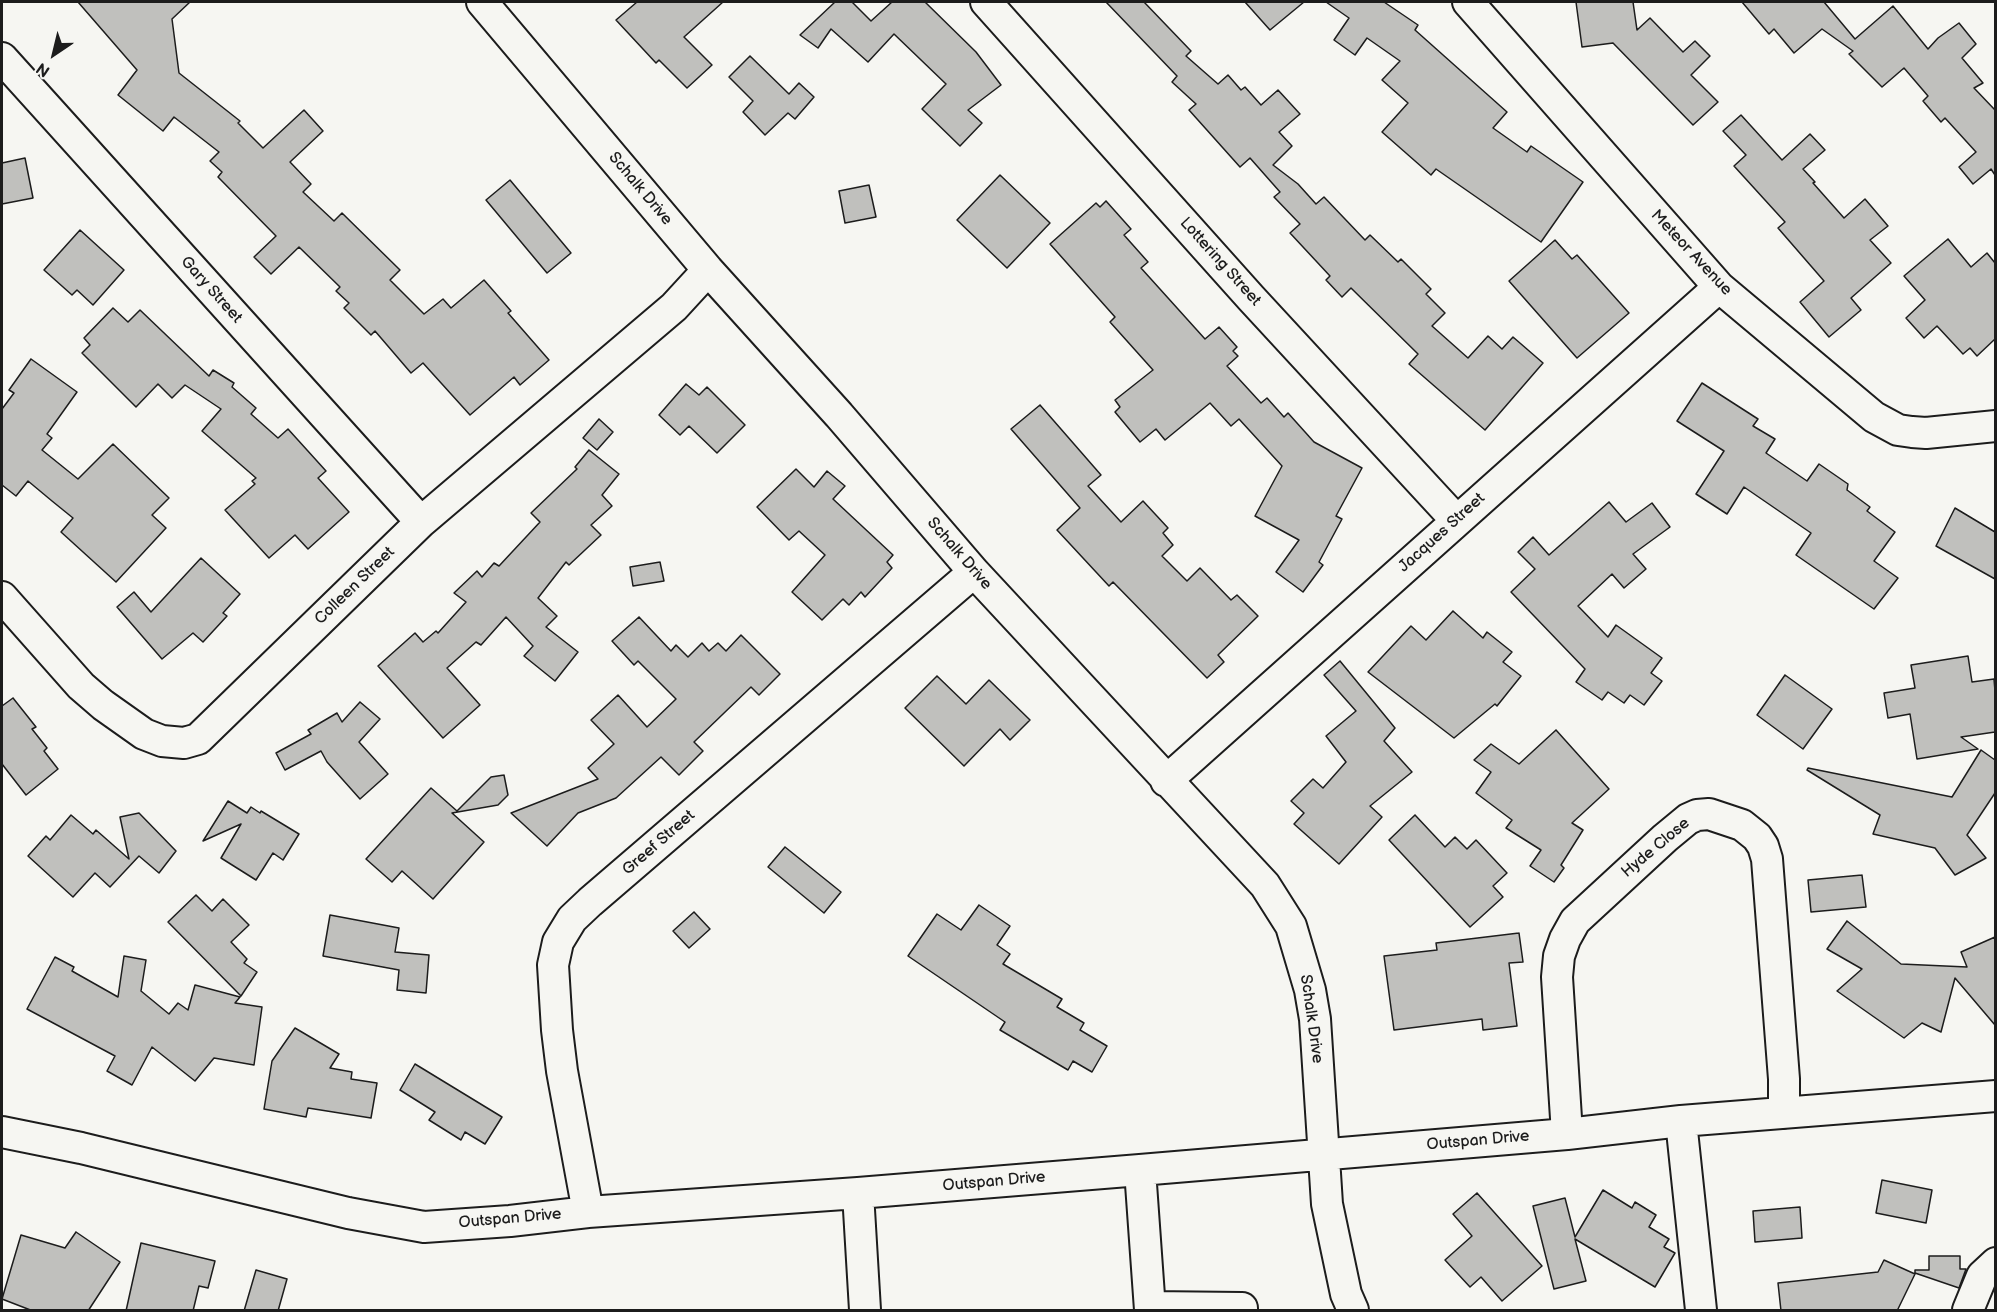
<!DOCTYPE html>
<style>
body{margin:0}
#map{position:relative;width:1997px;height:1312px;overflow:hidden;background:#f6f6f2;font-family:"Balsamiq Sans",sans-serif}
canvas{display:block}
.frame{position:absolute;inset:0;border:3px solid #1c1c1c;pointer-events:none}
.north{position:absolute;left:24px;top:24px;width:60px;height:60px;-webkit-text-stroke:4px #f6f6f2;paint-order:stroke;rotate:215deg;font-size:16px;font-weight:700;line-height:24px;text-align:center;color:#1c1c1c}
.north::after{content:'';display:block;margin:auto;width:21px;height:27px;background:#1c1c1c;clip-path:polygon(50% 0,100% 100%,50% 72%,0 100%)}
</style>
<div id="map">
<canvas width="1997" height="1312"></canvas>
<div class="frame"></div>
<div class="north">N</div>
</div>
<script>
const ctx = document.querySelector('canvas').getContext('2d');
ctx.lineJoin = 'round';
function fill(path, color) { ctx.fillStyle = color; ctx.fill(path, 'evenodd'); }
const poly = rows => new Path2D(rows.map(r => 'M' + r).join(''));
function trace(path, color, width, dash) { ctx.strokeStyle = color; ctx.lineWidth = width; ctx.lineCap = dash ? 'butt' : 'round'; ctx.setLineDash(dash || []); ctx.stroke(path); }
function drawText(font, color, halo, rows, align = 'center') {
  ctx.font = font + ' "Balsamiq Sans",sans-serif'; ctx.lineWidth = 4.5; ctx.setLineDash([]); ctx.textBaseline = 'middle'; ctx.strokeStyle = halo; ctx.fillStyle = color; for (const [text, x, y, turn = 0] of rows) {
    ctx.save(); ctx.translate(x, y); ctx.rotate((+turn || 0) * Math.PI / 180); ctx.textAlign = isNaN(turn) ? turn : align; if (halo) ctx.strokeText(text, 0, 0); ctx.fillText(text, 0, 0); ctx.restore();
  }
}
const building = poly([
 [78,2,190,2,172,19,179,73,240,121,238,123,263,148,304,110,323,131,290,162,311,184,303,192,334,221,342,213,400,270,390,280,424,314,443,299,451,308,484,280,511,311,508,313,549,360,520,385,514,377,470,415,423,363,411,373,375,331,371,335,344,308,349,303,336,291,340,287,299,247,271,274,254,257,276,236,218,177,222,172,210,161,219,152,174,117,163,131,118,95,137,70,78,2],
 [637,2,723,2,684,37,712,65,687,88,659,60,656,63,616,20,637,2],
 [835,2,852,2,871,21,892,2,925,2,976,52,1001,85,968,110,982,123,960,146,922,109,946,84,894,34,868,62,831,29,818,48,800,35,835,2],
 [1106,2,1144,2,1191,51,1186,56,1218,84,1228,75,1241,90,1245,87,1261,105,1278,90,1300,114,1279,132,1292,146,1273,165,1298,184,1316,204,1324,197,1365,240,1370,235,1398,262,1401,259,1431,289,1426,294,1445,313,1432,326,1468,358,1488,336,1502,349,1513,337,1543,363,1485,430,1409,364,1418,354,1351,288,1342,297,1326,280,1330,276,1290,233,1300,224,1274,197,1280,192,1250,158,1240,167,1189,110,1196,104,1172,82,1177,76,1106,2],
 [1245,2,1304,2,1270,30,1245,2],
 [1326,2,1384,2,1418,25,1415,30,1507,112,1493,128,1527,152,1531,146,1583,182,1541,242,1436,169,1431,175,1382,132,1408,103,1382,80,1400,61,1367,38,1355,55,1334,40,1349,18,1326,2],
 [1576,2,1633,2,1637,30,1650,18,1683,52,1695,41,1710,56,1691,75,1718,102,1693,125,1613,43,1582,47,1576,2],
 [1742,2,1824,2,1855,39,1893,6,1928,49,1938,38,1959,23,1976,44,1962,58,1983,83,1974,88,1995,110,1995,175,1991,169,1973,184,1959,167,1976,152,1945,118,1941,122,1923,101,1928,96,1904,68,1882,87,1849,54,1853,51,1822,29,1794,53,1774,29,1769,34,1742,2],
 [750,56,789,94,799,83,814,97,795,119,788,113,765,135,743,112,753,101,729,77,750,56],
 [1741,115,1782,160,1810,134,1825,150,1803,169,1815,182,1813,183,1844,218,1865,199,1888,226,1870,240,1891,263,1851,298,1861,310,1829,337,1800,302,1824,281,1778,228,1785,222,1734,166,1746,155,1723,131,1741,115],
 [25,158,33,198,2,204,2,163,25,158],
 [1000,175,1050,223,1007,268,957,220,1000,175],
 [510,180,571,253,547,273,486,200,510,180],
 [869,185,876,217,845,223,839,191,869,185],
 [1106,201,1131,229,1124,235,1148,262,1141,268,1205,339,1219,327,1237,347,1233,351,1238,356,1227,366,1261,403,1267,398,1284,417,1288,413,1314,442,1362,468,1336,516,1342,519,1319,562,1323,565,1303,592,1276,572,1299,540,1255,516,1282,466,1239,419,1231,426,1210,403,1165,440,1156,429,1140,442,1115,412,1120,407,1115,400,1153,370,1110,322,1115,317,1050,244,1096,203,1100,207,1106,201],
 [80,230,124,270,93,305,77,290,72,295,44,270,80,230],
 [1948,239,1971,267,1987,253,1995,263,1995,339,1977,356,1970,348,1963,354,1937,326,1924,338,1906,318,1925,300,1904,276,1948,239],
 [1555,240,1572,259,1577,255,1629,313,1577,358,1509,281,1555,240],
 [113,308,128,322,140,310,209,376,213,370,234,383,232,387,256,408,251,414,278,438,288,429,326,471,318,478,349,512,308,549,295,535,269,558,225,510,255,484,252,481,256,478,202,431,221,409,185,385,172,398,158,384,136,407,82,353,90,345,84,338,113,308],
 [31,359,77,392,47,434,52,438,42,450,78,479,113,444,169,498,152,515,166,528,116,582,61,532,73,518,52,501,28,481,16,496,2,485,2,409,14,393,9,390,31,359],
 [1702,383,1758,419,1753,426,1775,439,1766,453,1807,481,1819,464,1848,484,1847,490,1870,507,1867,511,1895,532,1874,561,1898,578,1874,609,1796,555,1811,533,1744,487,1727,514,1696,494,1724,451,1677,421,1702,383],
 [686,384,699,395,707,387,745,425,717,453,689,426,680,435,659,415,686,384],
 [1040,405,1101,475,1088,486,1121,522,1143,501,1168,528,1163,533,1173,545,1162,556,1187,581,1200,568,1231,600,1237,595,1258,616,1218,655,1224,662,1207,678,1113,582,1109,586,1057,530,1080,508,1011,429,1040,405],
 [599,419,613,432,597,450,583,438,599,419],
 [589,450,619,474,602,495,612,506,591,525,601,535,569,565,566,562,538,598,557,616,546,627,578,652,555,681,524,656,533,646,506,617,481,645,476,642,447,668,480,705,443,738,378,666,415,633,423,642,436,631,438,633,466,602,454,593,477,571,482,577,494,563,499,566,540,522,531,513,577,469,575,467,589,450],
 [796,469,814,487,827,471,845,486,833,499,893,555,887,562,892,568,865,597,861,592,849,605,843,599,822,620,792,592,825,555,799,531,789,540,757,507,796,469],
 [1609,502,1626,522,1652,503,1670,527,1633,554,1646,569,1624,588,1612,574,1578,606,1608,637,1616,625,1662,658,1651,673,1662,681,1644,705,1630,695,1624,703,1608,692,1602,700,1576,682,1585,669,1511,592,1535,569,1518,552,1533,537,1549,555,1609,502],
 [1955,508,1995,532,1995,579,1936,546,1955,508],
 [201,558,240,594,223,613,227,616,203,642,193,633,162,659,117,607,134,592,151,612,201,558],
 [660,562,664,581,633,586,630,567,660,562],
 [1453,611,1483,638,1487,632,1512,652,1503,662,1521,676,1497,706,1495,704,1454,738,1368,672,1411,626,1426,640,1453,611],
 [639,617,671,651,676,645,688,657,702,643,709,651,718,643,726,651,741,635,780,674,759,695,751,687,694,742,703,751,679,775,661,757,616,798,578,813,547,846,511,813,598,779,588,768,614,744,591,720,618,695,647,727,676,699,638,661,634,665,612,641,639,617],
 [1968,656,1972,682,1994,679,1995,691,1995,732,1961,737,1978,749,1917,759,1910,714,1888,718,1884,693,1915,688,1911,665,1968,656],
 [1340,661,1395,728,1384,741,1412,772,1370,806,1382,817,1339,864,1294,824,1304,813,1291,801,1313,779,1323,788,1346,762,1326,736,1356,711,1324,675,1340,661],
 [1785,675,1832,709,1803,749,1757,715,1785,675],
 [937,676,966,704,989,680,1030,720,1010,740,1000,729,964,766,905,708,937,676],
 [13,698,36,727,32,729,47,748,44,751,58,769,26,795,2,764,2,706,13,698],
 [360,702,380,719,359,742,388,774,360,799,327,762,321,751,285,770,276,753,311,734,308,730,337,713,342,722,360,702],
 [1556,730,1609,789,1572,823,1583,830,1561,865,1564,868,1554,882,1530,866,1541,850,1506,828,1512,820,1476,793,1491,772,1474,760,1491,744,1519,764,1556,730],
 [1981,750,1995,760,1995,793,1967,835,1986,858,1955,875,1935,848,1873,834,1880,815,1807,770,1808,768,1952,797,1981,750],
 [504,775,508,795,498,805,452,813,484,842,433,899,402,871,392,882,366,859,431,788,457,811,491,777,504,775],
 [228,801,247,813,251,807,260,813,261,811,299,834,283,860,273,853,256,880,221,858,241,824,203,841,228,801],
 [139,813,176,851,159,873,139,856,110,887,95,873,73,897,28,856,46,836,50,840,71,815,93,834,96,830,129,859,120,817,139,813],
 [1415,815,1445,847,1455,837,1467,849,1476,840,1507,873,1493,886,1503,897,1470,927,1389,840,1415,815],
 [785,847,841,892,824,913,768,867,785,847],
 [1862,875,1866,907,1811,912,1808,880,1862,875],
 [196,895,212,911,223,899,249,925,231,942,247,959,244,963,257,972,241,996,168,922,196,895],
 [979,905,1010,926,997,945,1010,954,1003,964,1062,999,1057,1007,1084,1023,1080,1030,1107,1046,1092,1072,1073,1061,1068,1070,1000,1030,1005,1022,908,956,937,914,961,930,979,905],
 [694,912,710,929,689,948,673,931,694,912],
 [330,915,399,928,395,952,429,955,426,993,397,990,399,970,323,956,330,915],
 [1847,921,1901,964,1967,967,1961,952,1995,937,1995,1025,1955,978,1941,1032,1922,1023,1904,1038,1837,991,1862,969,1827,949,1847,921],
 [1519,933,1523,962,1509,963,1517,1026,1483,1030,1482,1019,1394,1030,1384,956,1437,950,1436,943,1519,933],
 [124,956,146,960,141,991,169,1014,178,1003,188,1010,195,985,240,997,235,1003,262,1007,254,1065,214,1058,195,1081,152,1047,132,1085,107,1071,115,1056,27,1009,55,957,74,967,72,971,118,997,124,956],
 [295,1028,339,1054,330,1068,352,1072,351,1079,377,1083,371,1118,308,1108,306,1117,264,1109,272,1061,295,1028],
 [415,1064,502,1117,485,1144,465,1132,461,1140,429,1120,435,1112,400,1090,415,1064],
 [1882,1180,1932,1190,1926,1223,1876,1213,1882,1180],
 [1603,1190,1632,1208,1635,1202,1656,1215,1649,1227,1669,1239,1664,1247,1675,1253,1655,1287,1575,1239,1586,1281,1554,1289,1533,1206,1565,1198,1575,1237,1603,1190],
 [1477,1193,1542,1266,1502,1301,1481,1277,1470,1287,1445,1260,1472,1236,1453,1214,1477,1193],
 [1800,1207,1802,1238,1755,1242,1753,1211,1800,1207],
 [76,1232,120,1262,88,1311,33,1311,2,1299,21,1235,65,1248,76,1232],
 [141,1243,215,1261,208,1288,199,1286,193,1311,126,1311,141,1243],
 [1929,1256,1960,1256,1960,1269,1966,1269,1959,1288,1915,1273,1915,1270,1929,1270,1929,1256],
 [1884,1260,1915,1274,1897,1311,1781,1311,1778,1283,1878,1272,1884,1260],
 [256,1270,287,1279,278,1311,244,1311,256,1270]
]);
const minor = poly([
 [482,2,708,270,839,415,974,572,1265,885,1291,926,1310,990,1315,1019,1327,1204,1346,1294,1353,1310],
 [986,2,1251,298,1456,520],
 [1468,2,1719,287,1874,417,1898,430,1912,432,1926,433,1996,426],
 [2,58,421,522],
 [2,597,81,686,103,705,144,734,162,741,184,743,198,739,421,522,674,307,708,270],
 [1166,781,1719,287],
 [1681,1121,1701,1310],
 [2,1132,81,1148,348,1213,424,1227,510,1221,588,1212,858,1193,1140,1170,1567,1134,1681,1121,1996,1096],
 [1567,1134,1557,977,1559,956,1565,939,1575,921,1665,838,1688,819,1697,815,1709,814,1742,825,1757,837,1763,846,1767,859,1784,1079,1784,1113],
 [1140,1170,1150,1310],
 [858,1193,865,1310],
 [588,1212,562,1071,557,1030,553,965,558,942,572,919,590,902,974,572],
 [1150,1307,1242,1308],
 [1968,1310,1982,1276,1996,1263]
]);
const streetNames = [
 ["Schalk Drive",640,189,50],
 ["Meteor Avenue",1691,253,47],
 ["Lottering Street",1220,262,48],
 ["Gary Street",211,290,48],
 ["Jacques Street",1442,533,-42],
 ["Schalk Drive",959,554,49],
 ["Colleen Street",355,586,-44],
 ["Greef Street",659,843,-41],
 ["Hyde Close",1656,848,-40],
 ["Schalk Drive",1311,1019,82],
 ["Outspan Drive",1478,1141,-5],
 ["Outspan Drive",994,1182,-5],
 ["Outspan Drive",510,1219,-5]
];
fill(building, '#c0c0bd');
trace(building, '#1c1c1c', 1.5);
trace(minor, '#1c1c1c', 34);
trace(minor, '#f6f6f2', 30);
drawText('16px', '#1c1c1c', '#f6f6f2', streetNames);
</script>
